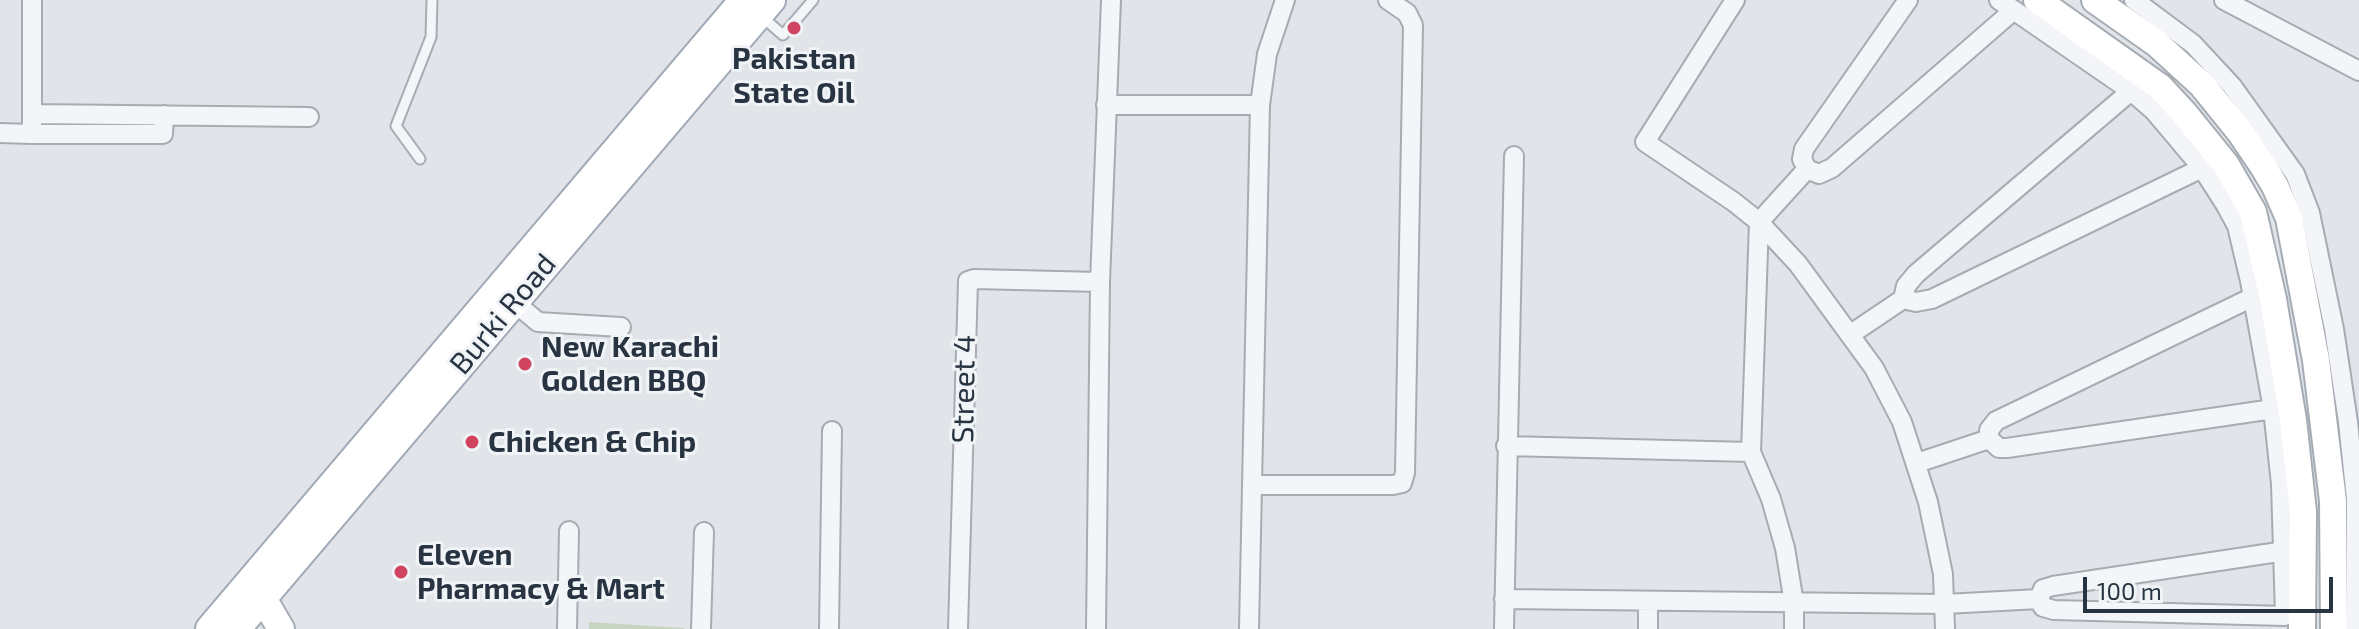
<!DOCTYPE html>
<style>
body{margin:0}
#map{position:relative;width:2359px;height:629px;overflow:hidden;background:#e1e5ea;font-family:"Exo 2",sans-serif}
canvas{display:block}
.scale{position:absolute;left:2083px;top:577px;width:250px;height:36px;box-sizing:border-box;border:4px solid #293442;border-top:0;padding-left:10px;font-size:24px;line-height:28px;white-space:nowrap;color:#293442;-webkit-text-stroke:6px #f1f4f7;paint-order:stroke}
</style>
<div id="map">
<canvas width="2359" height="629"></canvas>
<div class="scale">100 m</div>
</div>
<script>
const ctx = document.querySelector('canvas').getContext('2d');
ctx.lineJoin = 'round';
function fill(path, color) { ctx.fillStyle = color; ctx.fill(path, 'evenodd'); }
const poly = rows => new Path2D(rows.map(r => 'M' + r).join(''));
function trace(path, color, width, dash) { ctx.strokeStyle = color; ctx.lineWidth = width; ctx.lineCap = dash ? 'butt' : 'round'; ctx.setLineDash(dash || []); ctx.stroke(path); }
function drawText(font, color, halo, rows, align = 'center') {
  ctx.font = font + ' "Exo 2",sans-serif'; ctx.lineWidth = 6; ctx.setLineDash([]); ctx.textBaseline = 'middle'; ctx.strokeStyle = halo; ctx.fillStyle = color; for (const [text, x, y, turn = 0] of rows) {
    ctx.save(); ctx.translate(x, y); ctx.rotate((+turn || 0) * Math.PI / 180); ctx.textAlign = isNaN(turn) ? turn : align; if (halo) ctx.strokeText(text, 0, 0); ctx.fillText(text, 0, 0); ctx.restore();
  }
}
const green = poly([
 [589,622,684,628,684,629,589,629]
]);
const lane = poly([
 [760,15,783,35,813,0],
 [420,159,396,126,431,37,432,0]
]);
const street = poly([
 [1735,0,1645,142,1734,202,1759,222,1798,264,1874,368,1902,422,1928,502,1943,574,1945,629],
 [1908,0,1804,149,1802,159,1807,169,1819,174,1832,168,2014,10],
 [1999,0,2131,91,2154,111,2202,168,2225,204,2237,226,2250,281,2273,409,2281,484,2285,616,2054,610,2043,607,2039,599],
 [2134,0,2193,44,2232,86,2295,174,2310,213,2334,329,2348,422,2356,499,2356,629],
 [2224,0,2359,71],
 [1106,105,1260,105],
 [32,114,309,117],
 [0,133,32,134,32,0],
 [32,134,163,134,164,115],
 [1903,299,1916,302,1932,299,2202,168],
 [514,302,538,322,621,327],
 [1851,334,1903,299,1906,286,1916,274,2131,91],
 [1989,439,1989,430,1996,421,2253,297],
 [1989,439,1999,448,2007,448,2273,409],
 [1506,446,1751,452],
 [1917,463,1989,439],
 [1254,485,1393,485,1402,483,1405,473,1413,25,1407,13,1388,0],
 [1504,599,1945,604,2039,599],
 [2039,599,2043,589,2053,586,2285,551],
 [567,629,569,531],
 [701,629,704,532],
 [829,629,832,431],
 [958,629,968,281,974,279,1100,282],
 [1096,629,1100,282,1111,0],
 [1249,629,1260,105,1267,54,1285,0],
 [1504,629,1514,156],
 [1648,629,1648,602],
 [1794,629,1794,603,1785,548,1771,499,1751,452,1759,222,1807,169]
]);
const secondary = poly([
 [2037,0,2160,87,2184,113,2226,165,2253,212,2273,299,2293,420,2303,512,2302,629],
 [2095,0,2156,43,2202,85,2240,132,2263,166,2275,186,2289,218,2316,360,2333,501,2334,629],
 [248,584,263,598,281,629]
]);
const primary = poly([
 [210,629,744,0],
 [236,629,771,0]
]);
const markers = [
 [794,28,8,"#d04462"],
 [525,364,8,"#d04462"],
 [472,442,8,"#d04462"],
 [401,572,8,"#d04462"]
];
const poiNames = [
 ["Pakistan",794,59,"center"],
 ["State Oil",794,93,"center"],
 ["New Karachi",541,347],
 ["Golden BBQ",541,381],
 ["Chicken & Chip",488,442],
 ["Eleven",417,555],
 ["Pharmacy & Mart",417,589]
];
const streetNames = [
 ["Burki Road",503,314,-50],
 ["Street 4",964,389,-89]
];
fill(green, '#c8d4c2');
trace(lane, '#a6acb4', 13);
trace(street, '#a6acb4', 22);
trace(secondary, '#a6acb4', 30);
trace(primary, '#a0aab6', 32);
trace(lane, '#f4f5f8', 9);
trace(street, '#f4f5f8', 18);
trace(secondary, '#fff', 26);
trace(primary, '#fff', 28);
for (const [x, y, r, color] of markers) { const dot = new Path2D(); dot.arc(x, y, r, 0, 2 * Math.PI); ctx.fillStyle = color; ctx.fill(dot); trace(dot, '#f1f4f7', 3); }
drawText('bold 30px', '#293442', '#f1f4f7', poiNames, 'left');
drawText('30px', '#293442', '#f1f4f7', streetNames);
</script>
